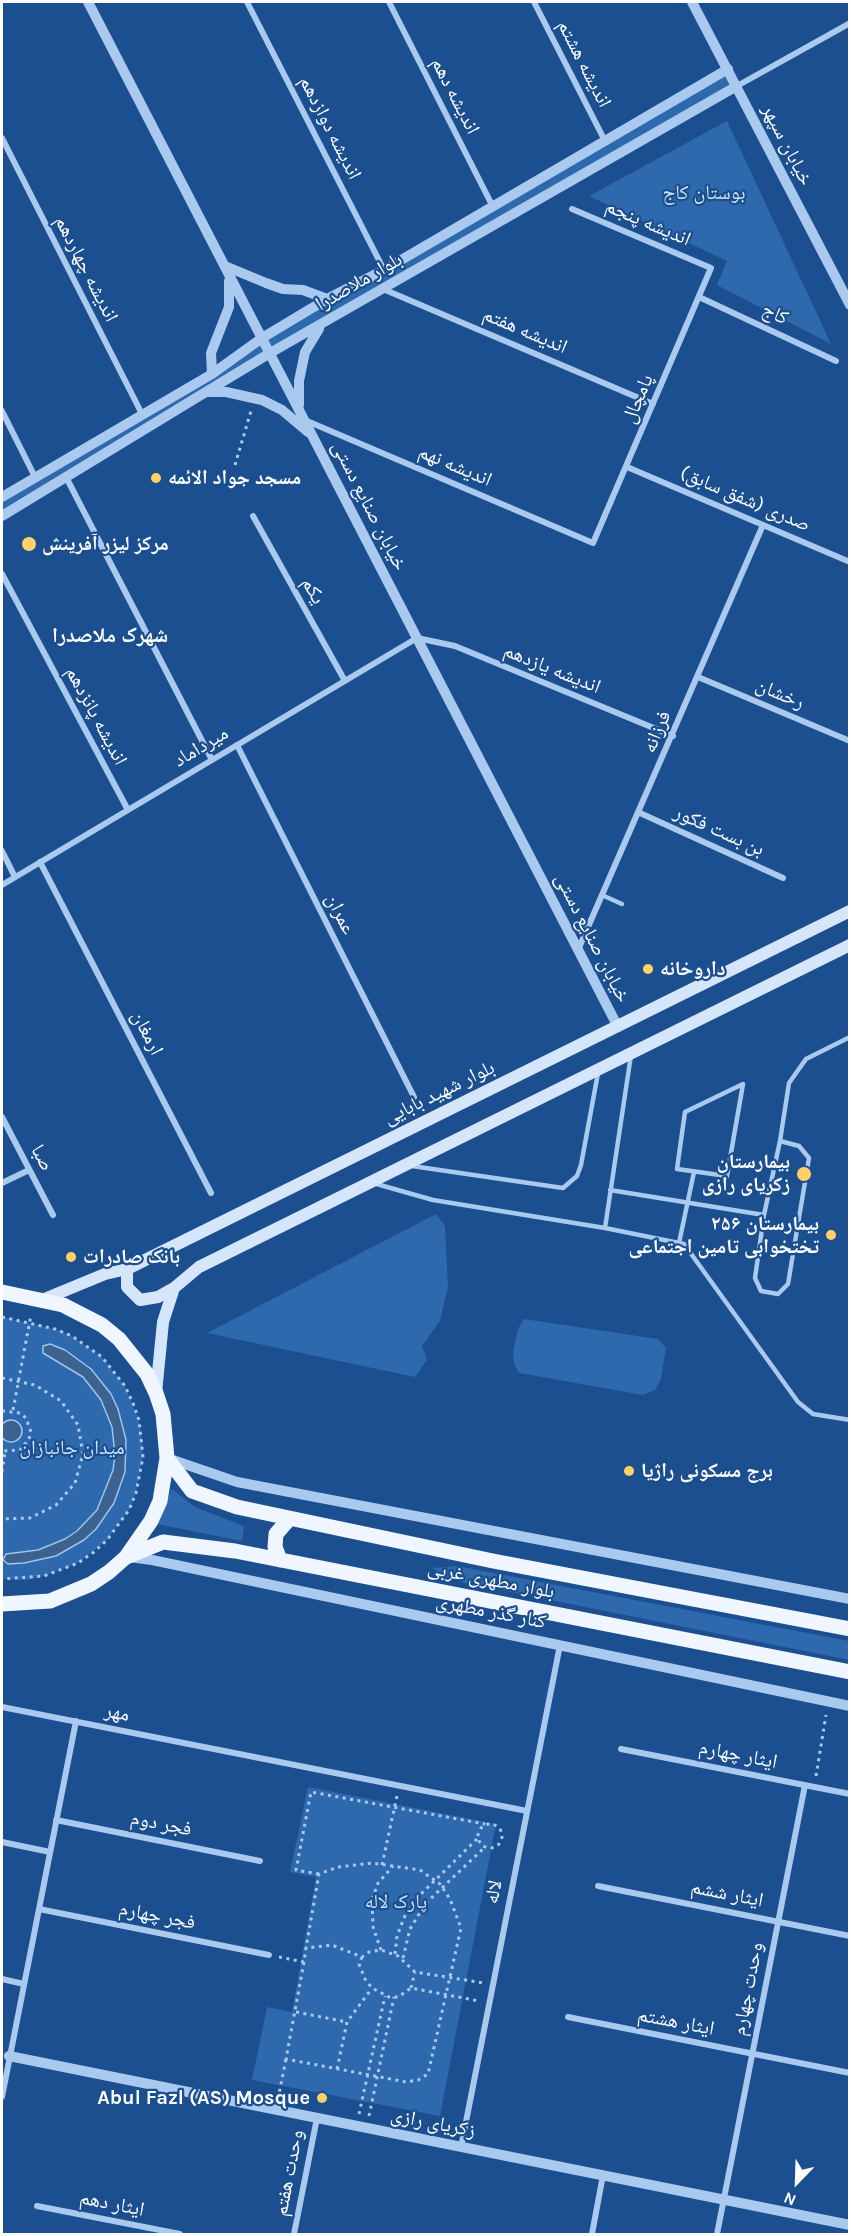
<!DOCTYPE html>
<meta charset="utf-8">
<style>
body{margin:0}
#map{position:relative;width:851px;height:2236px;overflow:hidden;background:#1b4f8f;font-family:Karla,sans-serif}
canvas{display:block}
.frame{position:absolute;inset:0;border:3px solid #fff;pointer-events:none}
.north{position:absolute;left:767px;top:2152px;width:60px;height:60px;-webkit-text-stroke:4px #1b4f8f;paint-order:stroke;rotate:203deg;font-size:16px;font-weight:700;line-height:24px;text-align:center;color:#fff}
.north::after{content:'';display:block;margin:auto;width:21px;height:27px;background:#fff;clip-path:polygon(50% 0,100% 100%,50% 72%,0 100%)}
</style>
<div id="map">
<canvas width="851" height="2236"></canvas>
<div class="frame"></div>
<div class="north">N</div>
</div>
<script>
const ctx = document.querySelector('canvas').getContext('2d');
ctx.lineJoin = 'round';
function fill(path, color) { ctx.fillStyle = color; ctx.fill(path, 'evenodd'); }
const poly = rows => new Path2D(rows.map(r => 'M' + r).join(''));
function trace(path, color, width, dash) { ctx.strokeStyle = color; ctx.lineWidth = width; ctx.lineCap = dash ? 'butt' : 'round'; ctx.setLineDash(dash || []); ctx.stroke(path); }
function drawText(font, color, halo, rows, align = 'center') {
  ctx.font = font + ' Karla,"Noto Naskh Arabic",sans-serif'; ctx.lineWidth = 4.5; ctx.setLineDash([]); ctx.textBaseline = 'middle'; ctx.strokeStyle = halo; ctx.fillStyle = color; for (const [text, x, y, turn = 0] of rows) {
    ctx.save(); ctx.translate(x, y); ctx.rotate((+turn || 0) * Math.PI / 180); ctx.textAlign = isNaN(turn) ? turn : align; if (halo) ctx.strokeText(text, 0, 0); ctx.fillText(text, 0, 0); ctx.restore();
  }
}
const green = poly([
 [728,69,737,86,2,516,2,497,262,338],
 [727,121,831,344,717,285,727,261,589,196],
 [436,1214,445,1226,448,1287,440,1321,422,1346,427,1360,415,1377,207,1333],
 [2,1317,55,1329,72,1336,102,1357,125,1386,139,1420,142,1438,143,1457,136,1493,129,1510,107,1540,78,1563,44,1576,26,1580,2,1579],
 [524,1319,658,1339,666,1348,661,1379,655,1390,643,1395,519,1373,514,1364,513,1352,518,1329],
 [172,1489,195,1507,244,1526,242,1541,157,1524],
 [457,1566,849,1641,849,1660,451,1580,432,1568],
 [308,1787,496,1824,440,2116,252,2080,267,2007,292,2012,316,1877,290,1872]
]);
const water = poly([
 [50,1344,65,1350,91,1369,111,1394,118,1409,126,1440,125,1472,114,1503,96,1529,84,1540,56,1556,24,1563,8,1564,3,1560,6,1554,38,1550,65,1539,77,1531,97,1510,113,1470,115,1455,112,1427,101,1400,83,1377,43,1353,43,1346,50,1344],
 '0 1431a11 11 0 1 1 22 0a11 11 0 1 1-22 0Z'
]);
const path = poly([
 [235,465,251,411],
 [2,1317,55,1329,72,1336,102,1357,125,1386,133,1403,139,1420,143,1457,136,1493,129,1510,107,1540,94,1552,78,1563,44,1576,2,1579],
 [2,1378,35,1385,61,1401,78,1425,83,1454,75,1483,56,1505,30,1518,2,1519],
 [13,1410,31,1315],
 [2,1411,20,1413,26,1418,31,1432,29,1439,20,1450,2,1451],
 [2,1472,5,1452],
 [816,1776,826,1715],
 '478 1836a12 12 0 1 1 24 0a12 12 0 1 1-24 0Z',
 [382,1865,397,1796],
 [319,1874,296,1870,311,1792,485,1824],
 [381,1950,373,1927,372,1900,378,1883,393,1866],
 [395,1954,397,1936,406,1913,416,1899,478,1838],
 [279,1957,304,1962,306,1948,332,1945,362,1957,369,1952,381,1950,398,1956,415,1972,484,1983],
 [362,1957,359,1964,365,1979,372,1988,389,1997,398,1997,411,1988,479,2001],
 [403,1958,410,1929,425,1904,485,1847],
 [304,1962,286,2059,406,2082,418,2080,428,2074,461,1928,450,1899,440,1884,420,1870,372,1863,338,1867,319,1874,306,1948],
 [411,1988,415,1972],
 [296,2012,347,2022],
 [337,2069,347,2022,372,1988],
 [278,2099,286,2059],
 [359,2114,385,1996],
 [369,2116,394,1997]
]);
const service = poly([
 [604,896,622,904],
 [743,1084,727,1176,677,1169,685,1112,743,1084],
 [412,1166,563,1188,577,1176,581,1165,598,1073],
 [373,1183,433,1200,605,1228,631,1055],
 [610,1190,764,1215,755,1278,761,1291,778,1294,788,1284,809,1158,799,1146,780,1141,789,1083,806,1059,850,1037],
 [764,1215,780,1141],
 [605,1228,684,1244,798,1402,813,1414,850,1420],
 [679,1243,694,1172]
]);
const minor = poly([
 [247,2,384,270],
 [389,2,492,205],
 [534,2,605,141],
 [737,86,850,23],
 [2,138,142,414],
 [383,289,653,404],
 [699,297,836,361],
 [2,411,35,477],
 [307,421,593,543,711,268,572,209],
 [627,467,850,562],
 [66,477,212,760],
 [253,516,345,681],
 [2,574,128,810],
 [698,677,850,741],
 [237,745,414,1097],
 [640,813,783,878],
 [2,851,15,877],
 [40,862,211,1193],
 [2,885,417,638,455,646,673,736],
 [578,950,763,525],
 [2,1117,53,1215],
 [2,1183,29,1170],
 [2,1707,527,1811],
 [621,1749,850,1794],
 [56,1820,260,1861],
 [2,1842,50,1852],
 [598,1886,850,1936],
 [39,1909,269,1955],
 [2,1979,24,1984],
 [568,2017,850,2073],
 [2,2097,76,1721],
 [461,2147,560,1645],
 [37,2206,180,2234],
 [294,2234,317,2118],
 [592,2234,603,2175],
 [717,2234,805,1785]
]);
const tertiary = poly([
 [88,2,618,1027],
 [692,2,850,305],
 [225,266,266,283,283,289,303,290,327,299],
 [212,374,211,353,229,307,229,281],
 [206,392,226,392,262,400,282,410,308,432],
 [299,405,299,381,305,352,319,329],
 [2,497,212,374,262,338,327,299,384,270,728,69],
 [2,516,270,353,737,86],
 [167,1458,237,1482,850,1599],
 [129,1557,152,1560,850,1706],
 [9,2056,850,2225]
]);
const secondary = poly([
 [127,1269,127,1287,140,1300,158,1297,174,1288],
 [42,1300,105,1274,127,1269,850,911],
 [156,1393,163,1322,174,1288,199,1267,850,945]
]);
const primary = poly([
 [2,1292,63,1305,102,1325,119,1339,147,1374,156,1393,163,1414,167,1458,160,1501,151,1521,126,1557,109,1572,91,1584,50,1601,2,1604],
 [167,1458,192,1491,237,1507,493,1561,850,1629],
 [126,1557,163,1542,235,1551,850,1672],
 [280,1560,275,1547,276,1534,289,1519]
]);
const markers = [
 [156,478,6,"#ffd166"],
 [29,544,8,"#ffd166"],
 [648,969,6,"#ffd166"],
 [804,1174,8,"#ffd166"],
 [831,1235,6,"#ffd166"],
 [71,1257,6,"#ffd166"],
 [629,1471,6,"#ffd166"],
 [322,2098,6,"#ffd166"]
];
const streetNames = [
 ["اندیشه هشتم",584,64,63],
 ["اندیشه دهم",455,96,63],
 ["اندیشه دوازدهم",330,128,63],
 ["خیابان سپهر",787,145,63],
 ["اندیشه پنجم",648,223,23],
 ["اندیشه چهاردهم",86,269,63],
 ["بلوار ملاصدرا",359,282,-30],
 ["کاج",775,314,25],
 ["اندیشه هفتم",525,331,23],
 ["پامچال",638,399,-67],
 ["اندیشه نهم",455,466,23],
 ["صدری (شفق سابق)",745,499,23],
 ["خیابان صنایع دستی",369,506,63],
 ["یکم",313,591,61],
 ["اندیشه یازدهم",552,669,22],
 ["رخشان",780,694,23],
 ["اندیشه پانزدهم",96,716,62],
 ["فرزانه",657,732,-67],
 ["میرداماد",201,747,-31],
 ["بن بست فكور",719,831,24],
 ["عمران",340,914,63],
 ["خیابان صنایع دستی",592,938,63],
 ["ارمغان",147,1033,63],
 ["بلوار شهید بابایی",439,1093,-26],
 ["صبا",42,1158,62],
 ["بلوار مطهری غربی",491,1580,11],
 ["کنار گذر مطهری",491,1612,11],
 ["مهر",117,1713,11],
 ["ایثار چهارم",738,1755,11],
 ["فجر دوم",161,1824,11],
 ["لاله",494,1892,-79],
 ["ایثار ششم",727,1894,11],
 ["فجر چهارم",157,1916,11],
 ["وحدت چهارم",748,1989,-79],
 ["ایثار هشتم",676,2022,11],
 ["زکریای رازی",433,2123,11],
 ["وحدت هفتم",289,2173,-79],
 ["ایثار دهم",112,2204,11]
];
const parkNames = [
 ["بوستان کاج",704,193],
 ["میدان جانبازان",72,1448],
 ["پارک لاله",396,1902]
];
const poiNames = [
 ["مسجد جواد الائمه",168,478],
 ["مرکز لیزر آفرینش",42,544],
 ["داروخانه",660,969],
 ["بیمارستان",790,1162,"right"],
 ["زکریای رازی",790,1185,"right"],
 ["بیمارستان ۲۵۶",819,1224,"right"],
 ["تختخوابی تامین اجتماعی",819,1247,"right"],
 ["بانک صادرات",83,1257],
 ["برج مسکونی راژیا",641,1471],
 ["Abul Fazl (AS) Mosque",310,2098,"right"]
];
const neighbourhoodNames = [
 ["شهرک ملاصدرا",110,636]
];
fill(green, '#2e69ad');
fill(water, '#3c6290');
trace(water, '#9cc4f0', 1.5);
trace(path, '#a9c9ee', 3, [3, 4.5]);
trace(service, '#a9c9ee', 4.5);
trace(minor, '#a9c9ee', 6);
trace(tertiary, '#a9c9ee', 10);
trace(secondary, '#d6e6fa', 12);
trace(primary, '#f0f6ff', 15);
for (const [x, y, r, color] of markers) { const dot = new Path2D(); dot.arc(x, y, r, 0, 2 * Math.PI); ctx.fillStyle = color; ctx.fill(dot); trace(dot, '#1b4f8f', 2); }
drawText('20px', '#fff', '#1b4f8f', streetNames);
drawText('20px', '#cfe3fa', '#1b4f8f', parkNames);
drawText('bold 20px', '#fff', '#1b4f8f', poiNames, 'left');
drawText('bold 21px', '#fff', '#1b4f8f', neighbourhoodNames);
</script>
